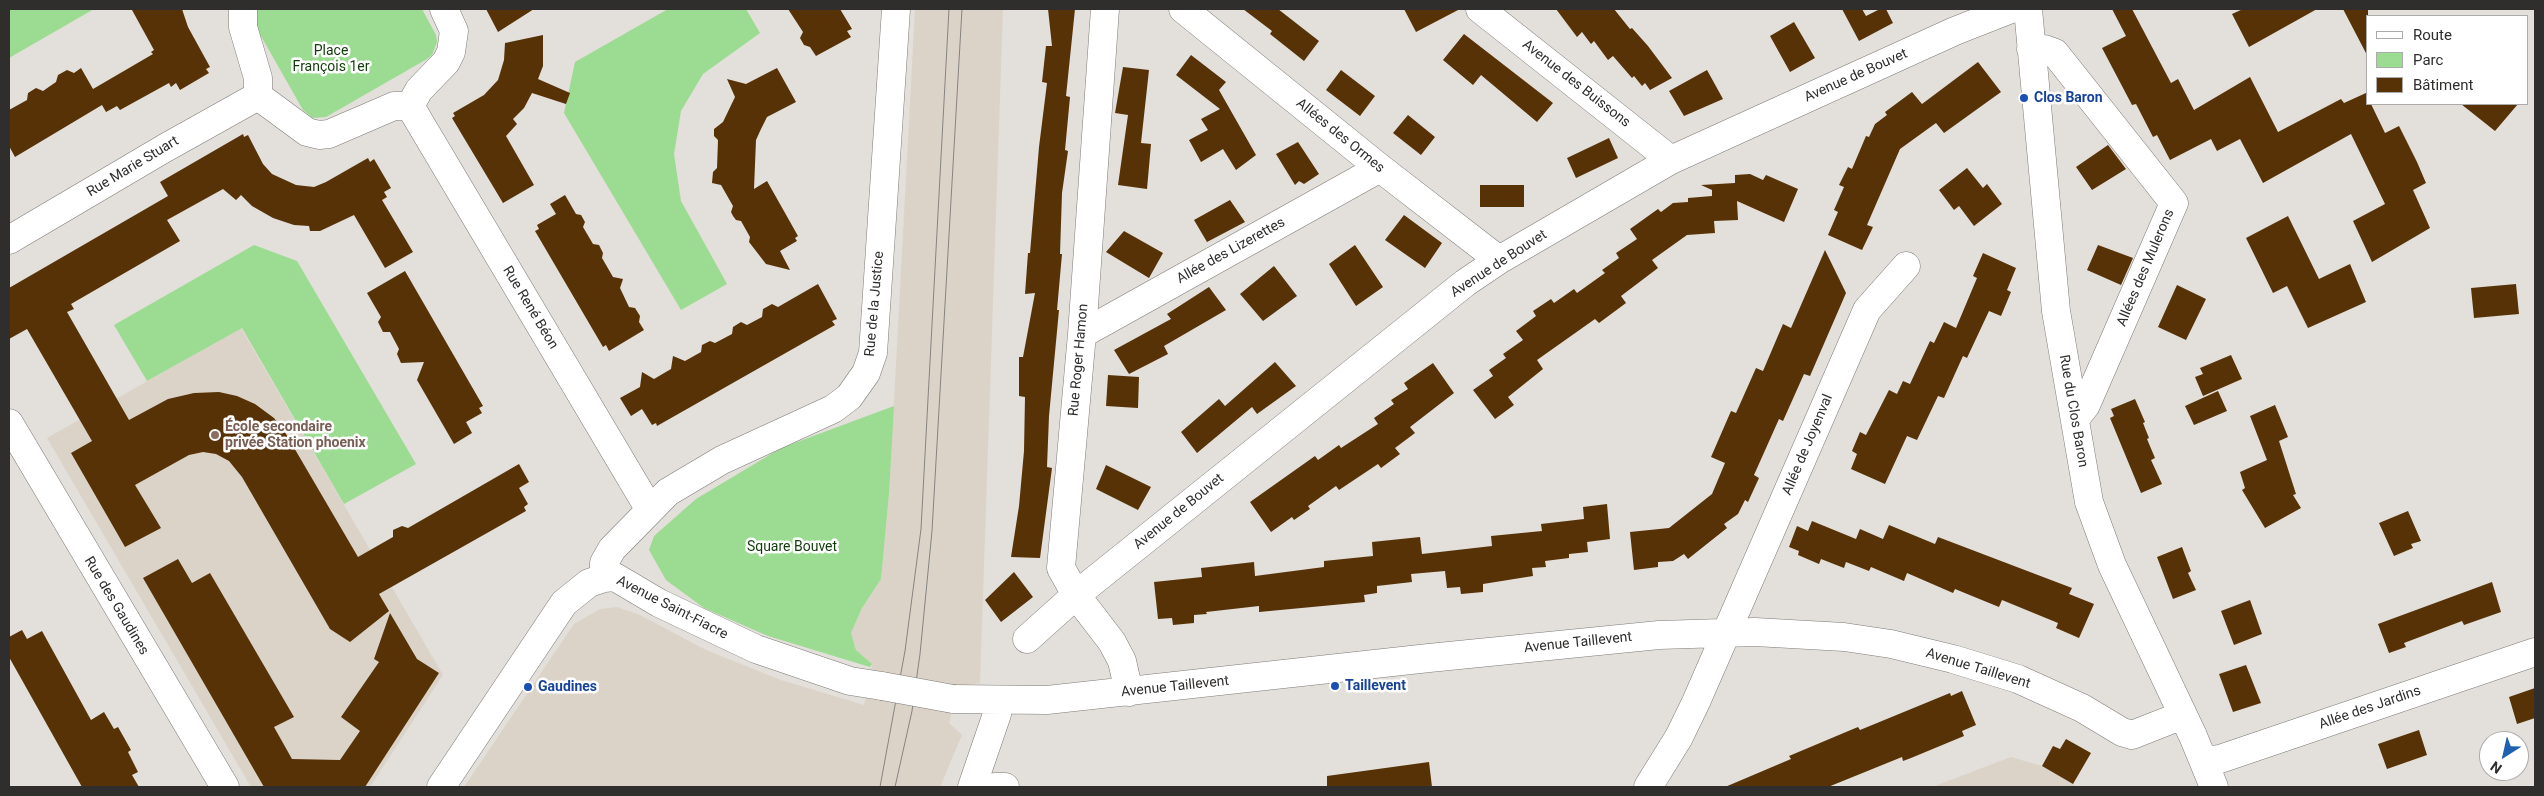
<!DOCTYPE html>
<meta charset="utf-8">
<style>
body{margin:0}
#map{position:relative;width:2544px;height:796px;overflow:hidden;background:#e3dfda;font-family:Roboto,sans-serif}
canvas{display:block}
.frame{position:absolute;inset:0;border:10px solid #302e2d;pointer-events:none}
.legend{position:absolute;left:2366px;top:15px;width:162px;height:90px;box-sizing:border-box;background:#fff;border:1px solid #acabab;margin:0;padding:6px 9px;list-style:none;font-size:15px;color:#302e2d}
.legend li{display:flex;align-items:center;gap:10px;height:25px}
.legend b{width:25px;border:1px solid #acabab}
.north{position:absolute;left:2479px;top:731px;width:50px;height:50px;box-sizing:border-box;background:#fff;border:1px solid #acabab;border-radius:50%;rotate:215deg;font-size:14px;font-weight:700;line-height:20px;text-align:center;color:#302e2d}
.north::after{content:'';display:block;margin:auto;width:18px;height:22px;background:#1f60b1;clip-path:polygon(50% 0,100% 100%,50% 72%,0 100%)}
</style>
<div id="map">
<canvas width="2544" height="796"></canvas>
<div class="frame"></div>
<ul class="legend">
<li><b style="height:6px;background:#fff"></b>Route</li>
<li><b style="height:14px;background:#9cdb92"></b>Parc</li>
<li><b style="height:14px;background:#573207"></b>Bâtiment</li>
</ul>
<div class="north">N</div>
</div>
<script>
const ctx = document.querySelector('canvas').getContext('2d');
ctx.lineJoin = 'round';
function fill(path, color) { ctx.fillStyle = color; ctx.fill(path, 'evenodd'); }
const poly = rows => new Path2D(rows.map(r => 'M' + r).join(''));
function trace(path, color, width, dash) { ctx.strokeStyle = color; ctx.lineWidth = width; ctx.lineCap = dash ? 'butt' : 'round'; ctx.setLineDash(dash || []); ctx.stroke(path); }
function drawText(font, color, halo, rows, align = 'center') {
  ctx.font = font + ' Roboto,sans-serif'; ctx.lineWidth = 5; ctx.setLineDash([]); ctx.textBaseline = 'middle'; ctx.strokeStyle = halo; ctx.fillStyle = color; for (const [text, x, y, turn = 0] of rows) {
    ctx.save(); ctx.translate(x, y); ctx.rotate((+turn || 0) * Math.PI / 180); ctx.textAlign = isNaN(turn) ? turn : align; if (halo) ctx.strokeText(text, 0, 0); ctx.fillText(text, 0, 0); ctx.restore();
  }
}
const built = poly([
 [915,9,1003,9,980,683,959,686,949,723,962,735,940,787,464,787,574,624,600,609,617,607,640,615,706,650,781,680,864,705,872,665,856,650,851,633,862,608,881,579,889,494],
 [241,328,443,675,370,787,251,787,47,438],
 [2011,757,2042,766,2078,787,1932,787]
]);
const green = poly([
 [9,9,94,9,9,58],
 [253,9,422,9,436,35,437,42,432,55,427,59,326,117,313,118,303,110,253,22],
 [668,9,746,9,760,33,703,74,681,111,674,154,681,201,727,284,681,310,564,113,575,62],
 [254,245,297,261,416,464,344,504,242,328,147,381,114,325],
 [894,406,889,494,881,579,862,608,851,633,856,650,872,664,870,667,768,636,704,608,666,580,649,550,654,536,696,499,781,448]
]);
const building = poly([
 [182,9,188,27,210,67,206,69,209,73,180,90,176,83,171,87,169,83,120,110,117,106,106,112,102,105,15,157,9,146,9,110,27,100,28,93,36,88,43,91,56,82,58,75,67,70,74,73,81,68,93,89,153,54,151,52,154,50,132,10],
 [486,9,534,9,498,32],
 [788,9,840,9,852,29,847,31,851,37,816,56,810,47,804,45,800,38,803,32],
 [1048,9,1075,9,1066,96,1070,97,1065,150,1068,151,1062,193,1060,254,1062,254,1057,310,1059,310,1049,416,1047,467,1052,468,1040,558,1011,557,1019,506,1024,451,1025,397,1019,396,1019,357,1023,357,1035,293,1025,294,1028,253,1030,253,1039,147,1047,83,1042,82,1046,46,1052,46],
 [1243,9,1278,9,1319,41,1304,61,1270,34,1272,31],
 [1404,9,1460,9,1416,32],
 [1556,9,1614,9,1630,29,1632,28,1648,46,1672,78,1650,90,1645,83,1642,86,1634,76,1632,78,1613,56,1608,60,1594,41,1591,44,1582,32,1577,37],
 [1842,9,1862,9,1866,16,1880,9,1886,9,1893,23,1859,41],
 [2112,9,2132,9,2171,83,2178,79,2194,110,2250,77,2278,132,2341,99,2344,103,2366,93,2368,104,2371,104,2385,133,2399,126,2417,162,2426,183,2413,190,2430,228,2372,262,2353,221,2385,204,2351,134,2263,183,2240,139,2217,151,2211,139,2170,160,2157,135,2153,137,2136,104,2132,105,2102,48,2126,36],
 [2243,9,2317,9,2249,47,2232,14],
 [2343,9,2368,9,2368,57],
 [1794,22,1815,58,1790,72,1770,36],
 [1464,34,1553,103,1537,122,1481,75,1473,85,1443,60],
 [543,35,543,66,538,79,570,93,566,104,532,93,524,108,513,119,517,124,506,136,534,185,503,203,452,118,455,116,453,113,484,95,498,80,504,60,505,43],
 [1191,55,1226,82,1219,90,1256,155,1236,170,1223,149,1201,162,1189,140,1208,130,1201,119,1220,109,1176,75],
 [1978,62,2001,92,1944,133,1936,123,1900,149,1867,225,1873,227,1862,250,1828,235,1838,212,1834,210,1844,187,1839,185,1848,167,1852,169,1866,136,1869,137,1875,124,1887,115,1885,112,1912,92,1922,104],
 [1123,67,1149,70,1141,143,1151,144,1147,189,1118,185,1128,115,1115,113],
 [777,68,796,102,767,117,761,129,756,140,754,189,767,181,798,236,795,238,797,241,780,251,790,270,766,264,749,242,750,237,741,221,736,220,733,216,731,212,733,206,721,185,712,183,713,172,717,168,718,140,714,136,714,129,723,122,735,97,727,79,746,84],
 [1341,70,1375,96,1360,116,1326,90],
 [1707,70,1723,99,1684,116,1669,91],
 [2461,104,2518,104,2495,131],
 [1408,115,1435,137,1421,155,1393,133],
 [243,134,244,137,248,135,263,164,272,174,296,185,314,187,326,182,368,158,370,162,374,159,391,188,384,192,387,197,382,200,413,252,385,268,354,215,320,231,310,231,309,226,294,225,273,218,252,206,241,195,236,200,223,189,167,220,180,241,71,304,74,309,67,312,129,420,168,399,194,393,219,392,237,396,255,404,274,418,286,434,358,557,393,537,393,530,402,526,408,528,519,464,529,482,519,488,528,504,524,507,526,511,379,594,389,611,350,642,330,629,242,477,229,461,216,454,203,452,189,455,135,485,161,528,125,547,71,453,92,441,27,329,9,339,9,288,168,196,160,182],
 [1609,138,1618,158,1576,178,1567,158],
 [1298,142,1319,174,1304,184,1299,181,1295,185,1276,154],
 [2108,145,2126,169,2092,190,2076,167],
 [1967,168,1983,188,1987,184,2002,204,1974,226,1959,206,1954,210,1939,190],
 [1750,174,1763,180,1766,175,1798,189,1784,222,1737,201,1738,220,1714,221,1715,233,1687,235,1652,260,1658,268,1621,296,1626,303,1599,323,1595,319,1537,360,1543,369,1508,397,1514,405,1495,419,1473,390,1493,376,1489,370,1506,358,1503,354,1523,340,1516,331,1536,316,1533,311,1551,299,1554,303,1574,289,1577,293,1605,273,1602,270,1619,258,1616,253,1637,239,1630,229,1658,209,1661,212,1673,203,1688,202,1688,198,1712,196,1712,190,1701,185,1735,183,1735,175],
 [1480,185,1524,185,1524,207,1480,207],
 [565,195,576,214,581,215,585,222,583,227,593,244,599,245,603,253,602,258,613,277,623,279,620,288,629,307,635,308,640,316,639,322,644,330,609,351,606,345,603,347,535,231,539,229,537,225,556,214,550,204],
 [1230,200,1245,222,1207,242,1194,220],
 [1404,215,1442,243,1425,268,1385,240],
 [2288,216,2319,279,2350,264,2366,302,2308,328,2287,286,2273,293,2246,238],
 [1124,231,1163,253,1149,278,1106,252],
 [1355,245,1383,287,1356,306,1329,264],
 [2098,245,2133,258,2121,285,2087,270],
 [1825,250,1846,293,1810,376,1804,374,1783,421,1779,419,1754,475,1759,478,1748,502,1745,500,1738,514,1724,524,1727,528,1688,559,1684,554,1673,561,1658,562,1658,567,1634,570,1630,532,1669,528,1712,494,1725,463,1711,457,1731,411,1736,413,1756,368,1763,371,1783,324,1791,328],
 [1983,253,2016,268,2007,290,2011,292,2001,316,1989,311,1967,358,1963,356,1944,398,1938,396,1917,440,1907,436,1885,484,1851,469,1857,454,1852,451,1860,432,1866,435,1889,390,1897,394,1903,381,1910,384,1930,341,1934,343,1944,322,1956,328,1977,278,1973,276],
 [1274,266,1297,296,1263,321,1240,294],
 [405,271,483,406,479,408,482,413,466,422,472,433,454,444,417,380,424,362,401,363,397,354,399,349,390,332,383,332,378,322,381,317,367,293],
 [818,284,837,319,832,321,835,325,657,426,656,423,652,425,642,409,631,416,620,398,640,387,642,372,654,379,671,369,673,356,685,361,701,352,702,345,710,341,715,343,732,334,733,327,741,322,747,325,762,317,763,309,772,304,778,307],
 [2516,284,2519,314,2474,318,2471,288],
 [2177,285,2206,299,2186,340,2158,327],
 [1209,287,1226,310,1164,346,1168,354,1129,374,1114,350,1171,319,1167,314],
 [2231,355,2242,379,2203,396,2195,377,2203,374,2200,368],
 [1275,362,1296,386,1257,414,1252,407,1197,453,1181,432,1219,399,1225,406],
 [1433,363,1454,393,1410,427,1415,433,1395,448,1400,454,1381,468,1378,464,1339,490,1336,486,1308,506,1310,509,1294,520,1292,517,1271,532,1250,502,1315,456,1318,460,1339,445,1341,448,1378,424,1374,418,1394,404,1391,400,1408,389,1404,383],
 [1108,375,1139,377,1138,408,1106,406],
 [2218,391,2227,411,2194,425,2185,406],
 [2135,399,2145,422,2143,423,2149,438,2147,439,2155,458,2151,460,2162,484,2141,493,2110,418,2114,416,2111,409],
 [2275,405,2288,437,2279,441,2296,494,2293,495,2301,508,2265,528,2242,490,2245,488,2240,472,2267,460,2250,416],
 [1106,465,1151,487,1138,510,1096,489],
 [1607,504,1610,539,1587,542,1588,552,1569,554,1569,558,1545,561,1546,567,1532,568,1533,576,1483,584,1483,592,1461,594,1460,587,1447,588,1445,571,1411,574,1412,582,1377,586,1377,593,1364,595,1365,602,1259,612,1259,606,1206,612,1207,614,1194,615,1194,623,1173,625,1172,618,1158,619,1154,582,1202,577,1201,568,1254,562,1255,576,1324,567,1324,561,1373,556,1372,542,1420,537,1422,554,1492,546,1491,536,1542,531,1541,524,1584,519,1583,507],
 [2408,511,2421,541,2411,544,2413,548,2394,556,2379,523],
 [1812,521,1856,539,1860,529,1883,539,1889,525,1935,544,1938,537,2072,588,2069,594,2094,604,2079,638,2056,628,2058,623,2002,600,1999,607,1955,589,1953,593,1907,573,1904,581,1871,567,1869,571,1846,562,1844,568,1821,559,1819,564,1798,555,1799,551,1789,547,1797,526,1808,531],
 [2182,547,2191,571,2188,573,2196,590,2173,599,2157,557],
 [178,559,192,583,210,573,294,717,274,727,292,759,340,760,360,731,341,717,379,662,374,659,390,613,417,659,439,673,365,787,264,787,143,578],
 [1014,572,1033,597,1001,622,985,600],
 [2492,582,2501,612,2464,625,2462,621,2404,643,2406,647,2389,653,2378,624],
 [2250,600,2262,634,2234,645,2221,611],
 [22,630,27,639,42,631,91,720,104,712,114,729,118,727,131,750,128,752,138,772,132,775,139,787,82,787,9,657,9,637],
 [2246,665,2261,703,2233,712,2219,674],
 [2535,688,2535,718,2517,724,2509,697],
 [1962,691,1976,725,1962,731,1964,736,1911,758,1903,761,1902,757,1828,787,1725,787,1791,759,1789,756,1846,732,1858,727,1860,730,1950,693,1951,696],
 [2419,730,2427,755,2387,769,2378,744],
 [2066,739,2091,753,2073,784,2042,766,2053,746,2060,749],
 [1429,762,1432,787,1327,787,1327,776]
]);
const minor = poly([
 [243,9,243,27,258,78,258,96,307,132,319,135,329,134,394,106,410,106,419,90,446,62,451,52,454,31,444,9],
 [1105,9,1082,334,1061,568,1076,595,1112,642,1122,661,1129,692],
 [1183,9,1380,168,1499,260],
 [1480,9,1671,160],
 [2028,9,2056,311,2089,502,2112,565,2193,736,2214,787],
 [2031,49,2044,49,2055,53,2174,203,2086,405,2075,419],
 [410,106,650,510],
 [9,240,165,148,258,96],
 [1082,334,1380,168],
 [9,423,225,787],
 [604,578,604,563,612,549,668,492,722,460,833,409,849,397,866,373,873,353,896,9],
 [1027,639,1076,595,1465,283,1499,260,1671,160,1955,31,2011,9],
 [953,699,1047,700,1429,658,1659,635,1755,632,1844,637,1891,644,1953,659,2018,679,2082,708,2122,732,2132,735,2183,715],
 [2204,761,2220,759,2535,652],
 [441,787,564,603,589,583,604,578,615,577,659,603,756,649,850,681,882,686],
 [972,787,997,714,999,701],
 [995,787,1005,787],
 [1648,787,1679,737,1696,702,1867,310,1906,266]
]);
const tram = poly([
 [880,787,905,651,921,529,949,9],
 [895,787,912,711,920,654,932,531,962,9]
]);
const minorBridge = poly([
 [882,686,953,699]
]);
const markers = [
 [2024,98,5,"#1a4fb4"],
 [215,435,5,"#8d6e63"],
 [1335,686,5,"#1a4fb4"],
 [528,687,5,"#1a4fb4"]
];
const parkNames = [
 ["Place",331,51],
 ["François 1er",331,67],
 ["Square Bouvet",792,547]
];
const streetNames = [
 ["Avenue de Bouvet",1856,76,-24],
 ["Avenue des Buissons",1576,84,38],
 ["Allées des Ormes",1340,136,39],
 ["Rue Marie Stuart",133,167,-31],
 ["Allée des Lizerettes",1231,251,-29],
 ["Avenue de Bouvet",1499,264,-33],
 ["Allées des Mulerons",2146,268,-67],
 ["Rue de la Justice",875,304,-85],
 ["Rue René Béon",530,308,59],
 ["Rue Roger Hamon",1079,360,-85],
 ["Rue du Clos Baron",2073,411,80],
 ["Allée de Joyenval",1808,445,-67],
 ["Avenue de Bouvet",1179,512,-39],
 ["Rue des Gaudines",116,606,59],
 ["Avenue Saint-Fiacre",672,608,27],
 ["Avenue Taillevent",1578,643,-6],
 ["Avenue Taillevent",1978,669,17],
 ["Avenue Taillevent",1175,687,-6],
 ["Allée des Jardins",2370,708,-19]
];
const transitNames = [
 ["Clos Baron",2034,98],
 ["Taillevent",1345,686],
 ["Gaudines",538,687]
];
const educationNames = [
 ["École secondaire",225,427],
 ["privée Station phoenix",225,443]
];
fill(built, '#dcd3c8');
fill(green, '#9cdb92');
fill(building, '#573207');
trace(minor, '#7f7b77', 29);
trace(minor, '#fff', 28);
trace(tram, '#868380', 1);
trace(minorBridge, '#7f7b77', 29, []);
trace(minorBridge, '#fff', 28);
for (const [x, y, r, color] of markers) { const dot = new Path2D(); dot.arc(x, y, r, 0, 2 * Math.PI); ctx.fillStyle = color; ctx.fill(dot); trace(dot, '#fff', 2); }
drawText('14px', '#0f3c08', '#fff', parkNames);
drawText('14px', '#302e2d', '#fff', streetNames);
drawText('bold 14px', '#164399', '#fff', transitNames, 'left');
drawText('bold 14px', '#785e54', '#fff', educationNames, 'left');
</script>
